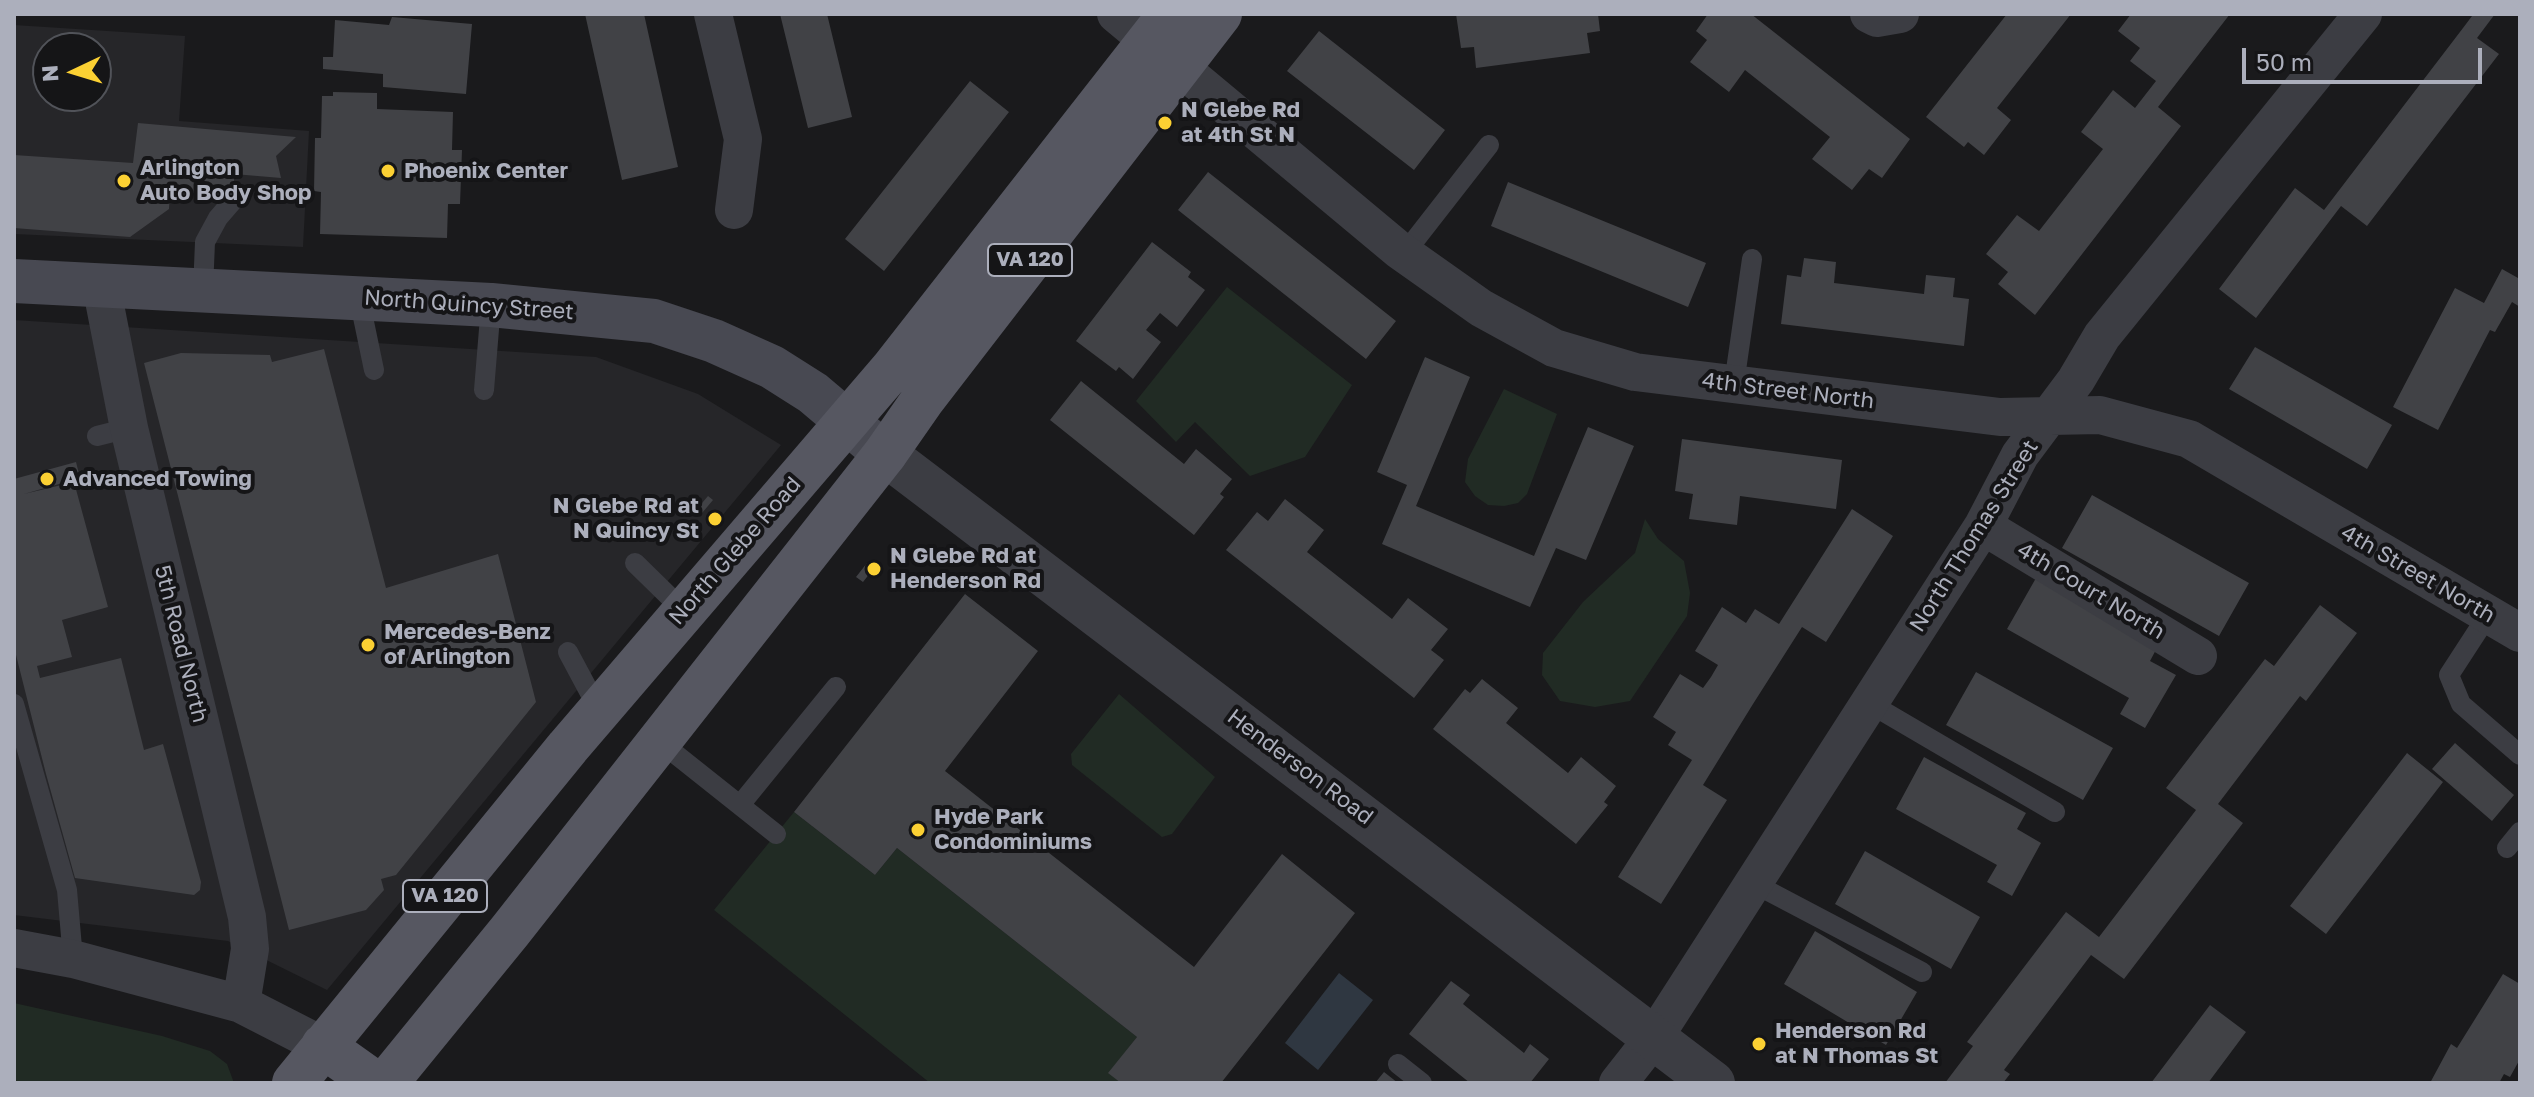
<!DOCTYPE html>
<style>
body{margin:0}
#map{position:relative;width:2534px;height:1097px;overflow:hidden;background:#1a1a1c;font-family:"Golos Text",sans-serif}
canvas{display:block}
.frame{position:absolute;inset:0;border:16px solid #acafbc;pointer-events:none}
.north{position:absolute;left:32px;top:32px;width:80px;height:80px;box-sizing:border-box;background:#151517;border:2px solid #515359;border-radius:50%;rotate:266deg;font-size:22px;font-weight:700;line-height:32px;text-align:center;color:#acafbc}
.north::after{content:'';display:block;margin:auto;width:28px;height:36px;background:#fbd033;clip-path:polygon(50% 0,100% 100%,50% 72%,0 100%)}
.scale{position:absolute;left:2242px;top:48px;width:240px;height:36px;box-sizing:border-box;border:4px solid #acafbc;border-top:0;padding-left:10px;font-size:24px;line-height:28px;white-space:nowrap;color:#acafbc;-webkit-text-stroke:6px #151517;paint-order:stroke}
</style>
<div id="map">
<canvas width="2534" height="1097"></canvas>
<div class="frame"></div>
<div class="north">N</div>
<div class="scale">50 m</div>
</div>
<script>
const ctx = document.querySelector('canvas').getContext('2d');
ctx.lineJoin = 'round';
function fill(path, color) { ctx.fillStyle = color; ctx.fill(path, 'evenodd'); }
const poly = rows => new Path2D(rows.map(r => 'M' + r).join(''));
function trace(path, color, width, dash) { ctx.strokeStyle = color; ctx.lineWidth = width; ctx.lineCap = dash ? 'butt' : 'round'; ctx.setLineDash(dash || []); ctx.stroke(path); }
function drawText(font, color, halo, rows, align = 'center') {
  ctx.font = font + ' "Golos Text",sans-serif'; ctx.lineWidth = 8; ctx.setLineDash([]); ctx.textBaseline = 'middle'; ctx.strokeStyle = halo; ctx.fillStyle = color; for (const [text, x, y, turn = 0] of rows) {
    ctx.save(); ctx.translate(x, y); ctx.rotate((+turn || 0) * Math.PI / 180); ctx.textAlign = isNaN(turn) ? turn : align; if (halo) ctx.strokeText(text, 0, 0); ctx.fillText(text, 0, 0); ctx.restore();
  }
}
const built = poly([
 [14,25,185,36,179,121,309,131,303,247,14,234],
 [48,48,96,48,96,96,48,96],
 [14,320,596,357,698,394,781,445,327,990,228,941,14,915]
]);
const green = poly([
 [1227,287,1352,385,1305,457,1250,476,1195,422,1176,442,1136,401],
 [1504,389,1557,414,1527,494,1518,503,1504,506,1488,505,1475,496,1465,482,1468,459],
 [1645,519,1658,539,1684,561,1690,593,1687,616,1630,701,1595,707,1560,701,1542,675,1543,653,1583,602,1635,553],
 [1119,694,1215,777,1172,834,1162,837,1072,765,1071,754],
 [794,812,875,875,897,848,1137,1037,1109,1073,1122,1083,930,1083,714,910],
 [14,1003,162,1036,210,1051,227,1064,234,1083,14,1083]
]);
const water = poly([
 [1339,973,1373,1000,1318,1070,1285,1043]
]);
const building = poly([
 [585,14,644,14,678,167,622,180],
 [780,14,827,14,852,117,808,128],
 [1456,14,1598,14,1600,31,1587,33,1590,53,1476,68,1474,47,1461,48],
 [1708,14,1751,14,1910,139,1882,178,1869,169,1852,190,1812,159,1830,137,1764,85,1745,70,1729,92,1690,62,1707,40,1696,31],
 [2007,14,2071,14,1997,108,2011,120,1984,155,1968,142,1964,147,1926,117],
 [2131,14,2230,14,2158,107,2181,126,2035,315,1998,284,2008,272,1986,254,2017,215,2039,231,2103,149,2081,132,2113,90,2135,108,2156,81,2130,61,2140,48,2118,31],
 [2469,14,2495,14,2477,38,2499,54,2367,226,2341,206,2256,318,2219,289,2295,188,2324,210,2463,28,2472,16],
 [392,17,472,24,466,94,383,87,383,74,323,69,323,57,333,57,335,20,389,25],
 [1319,31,1445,130,1414,170,1287,71],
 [970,81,1009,112,884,271,845,239],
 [333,92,377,93,377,109,453,112,452,150,462,150,460,204,448,204,447,238,320,234,321,192,314,191,315,138,321,138,322,96,333,96],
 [138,123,296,137,276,156,281,178,234,174,234,187,197,183,196,193,170,192,169,209,130,237,14,228,14,155,133,163],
 [1208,172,1396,321,1366,359,1178,210],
 [1508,182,1706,263,1688,307,1491,226],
 [1152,242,1191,272,1188,277,1205,290,1177,327,1160,313,1146,330,1161,342,1133,379,1119,367,1116,371,1076,341],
 [1804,258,1836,262,1834,283,1924,294,1926,275,1955,278,1953,297,1969,299,1964,346,1781,324,1787,275,1801,277],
 [2502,269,2518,278,2520,274,2520,307,2512,302,2495,332,2490,330,2438,430,2393,407,2455,288,2484,303],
 [2255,347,2392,425,2367,469,2229,389],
 [324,349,386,588,498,554,536,702,396,875,381,879,384,890,366,910,289,930,144,363,181,353,270,355,272,362],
 [1425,357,1470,377,1416,506,1534,556,1588,427,1634,446,1586,560,1556,548,1530,607,1382,544,1407,485,1377,472],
 [1081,381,1184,464,1196,449,1232,479,1220,494,1224,497,1194,535,1050,420],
 [1682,439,1842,460,1836,509,1740,496,1737,525,1689,519,1693,494,1675,491],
 [76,462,80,478,24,494,74,482,108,607,62,620,72,657,37,666,40,678,121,658,144,750,163,744,201,882,200,890,194,895,75,878,46,774,14,647,14,479],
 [2092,495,2249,583,2219,636,2062,548],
 [708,496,713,500,702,513,697,509],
 [1285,499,1324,530,1307,552,1392,619,1408,598,1448,629,1431,650,1444,660,1414,698,1226,550,1257,512,1268,521],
 [1852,509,1893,536,1826,642,1802,627,1753,704,1703,785,1727,800,1661,904,1618,877,1692,760,1668,745,1676,732,1653,717,1680,674,1703,688,1711,677,1718,665,1695,651,1722,607,1746,623,1755,609,1779,624],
 [867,563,874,568,863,582,856,577],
 [2036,578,2158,646,2150,661,2176,675,2145,728,2120,714,2129,698,2007,629],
 [965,594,1038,651,945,771,1194,967,1282,854,1355,913,1221,1083,1121,1083,1108,1073,1137,1037,897,848,875,875,794,812],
 [2320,605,2357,633,2306,701,2300,696,2218,804,2243,823,2124,979,2091,955,2004,1070,2010,1074,2003,1083,1945,1083,1973,1046,1967,1042,2066,912,2099,937,2196,810,2166,788,2265,659,2274,666],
 [1976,672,2113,748,2083,800,1946,725],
 [1482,679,1518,708,1506,723,1568,773,1581,757,1616,786,1604,802,1608,805,1576,844,1433,729,1465,689,1470,693],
 [2455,743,2514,795,2492,821,2432,769],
 [2407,753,2443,782,2326,934,2290,906],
 [1924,757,2026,813,2017,829,2041,843,2012,896,1987,882,1997,865,1896,809],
 [1865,851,1980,917,1951,969,1835,904],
 [1815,931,1917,992,1886,1045,1784,984],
 [2503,974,2520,984,2520,1059,2510,1077,2504,1074,2499,1083,2430,1083,2451,1044,2457,1048],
 [1451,981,1470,995,1463,1004,1524,1053,1530,1044,1549,1059,1530,1083,1470,1083,1409,1034],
 [2210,1005,2246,1032,2208,1083,2151,1083],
 [1384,1072,1398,1083,1375,1083]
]);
const service = poly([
 [1404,254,1489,145],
 [203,290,205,242,218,218,237,196],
 [359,298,374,370],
 [1734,384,1752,259],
 [484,390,491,305],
 [97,436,129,428],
 [635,563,683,610],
 [2488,615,2449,675,2461,704,2520,755],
 [568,652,599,710],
 [1869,703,2055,812],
 [14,704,67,890,73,959],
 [659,741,776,834],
 [740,805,836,687],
 [2507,848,2520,832],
 [1753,883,1922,972],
 [1398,1064,1422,1083]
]);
const minor = poly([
 [713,14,743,139,734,210],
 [1116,14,1399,250,1481,308,1554,348,1635,372,2000,417,2100,415,2189,439,2520,633],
 [1869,14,1877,18,1900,14],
 [101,285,129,428,247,917,250,949,241,1004],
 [1983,526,2198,656],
 [14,948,73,959,241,1004,323,1046],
 [1618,1083,1655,1036,1983,526,2020,455,2076,380,2102,336,2363,14]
]);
const tertiary = poly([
 [885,454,1713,1083]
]);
const secondary = poly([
 [14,281,491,305,654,321,714,341,772,367,813,393,885,454]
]);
const primary = poly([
 [323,1046,375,1083],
 [294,1083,568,747,893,368,1170,14],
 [386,1083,510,931,885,454,924,398,1220,14]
]);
const markers = [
 [1165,123,8,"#fbd033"],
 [388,171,8,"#fbd033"],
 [124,181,8,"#fbd033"],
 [47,479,8,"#fbd033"],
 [715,519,8,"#fbd033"],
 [874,569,8,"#fbd033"],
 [368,645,8,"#fbd033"],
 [918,830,8,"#fbd033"],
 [1759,1044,8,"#fbd033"]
];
const shields = [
 [1030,260,84],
 [445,896,84]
];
const shieldNames = [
 ["VA 120",1030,260],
 ["VA 120",445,896]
];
const poiNames = [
 ["N Glebe Rd",1181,110],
 ["at 4th St N",1181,135],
 ["Arlington",140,168],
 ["Auto Body Shop",140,193],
 ["Phoenix Center",404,171],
 ["Advanced Towing",63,479],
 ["N Glebe Rd at",699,506,"right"],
 ["N Quincy St",699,531,"right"],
 ["N Glebe Rd at",890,556],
 ["Henderson Rd",890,581],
 ["Mercedes-Benz",384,632],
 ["of Arlington",384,657],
 ["Hyde Park",934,817],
 ["Condominiums",934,842],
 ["Henderson Rd",1775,1031],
 ["at N Thomas St",1775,1056]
];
const streetNames = [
 ["North Quincy Street",469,305,4],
 ["4th Street North",1788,391,7],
 ["North Thomas Street",1974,536,-58],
 ["North Glebe Road",735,551,-49],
 ["4th Street North",2418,574,30],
 ["4th Court North",2091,591,31],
 ["5th Road North",181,644,76],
 ["Henderson Road",1300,767,37]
];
fill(built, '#262629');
fill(green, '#212b24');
fill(water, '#2f3741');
fill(building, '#414246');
trace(service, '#3c3d43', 20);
trace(minor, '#3c3d43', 38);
trace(tertiary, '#3c3d43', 44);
trace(secondary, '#484952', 44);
trace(primary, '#565761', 44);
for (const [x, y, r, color] of markers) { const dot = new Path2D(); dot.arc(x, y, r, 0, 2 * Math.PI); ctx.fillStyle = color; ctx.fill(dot); trace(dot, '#151517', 3); }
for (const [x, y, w] of shields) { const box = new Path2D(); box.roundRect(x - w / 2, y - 16, w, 32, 6); ctx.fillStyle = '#151517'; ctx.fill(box); trace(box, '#acafbc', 2); }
drawText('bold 20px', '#acafbc', null, shieldNames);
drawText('bold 22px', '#acafbc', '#151517', poiNames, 'left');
drawText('22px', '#acafbc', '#151517', streetNames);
</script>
